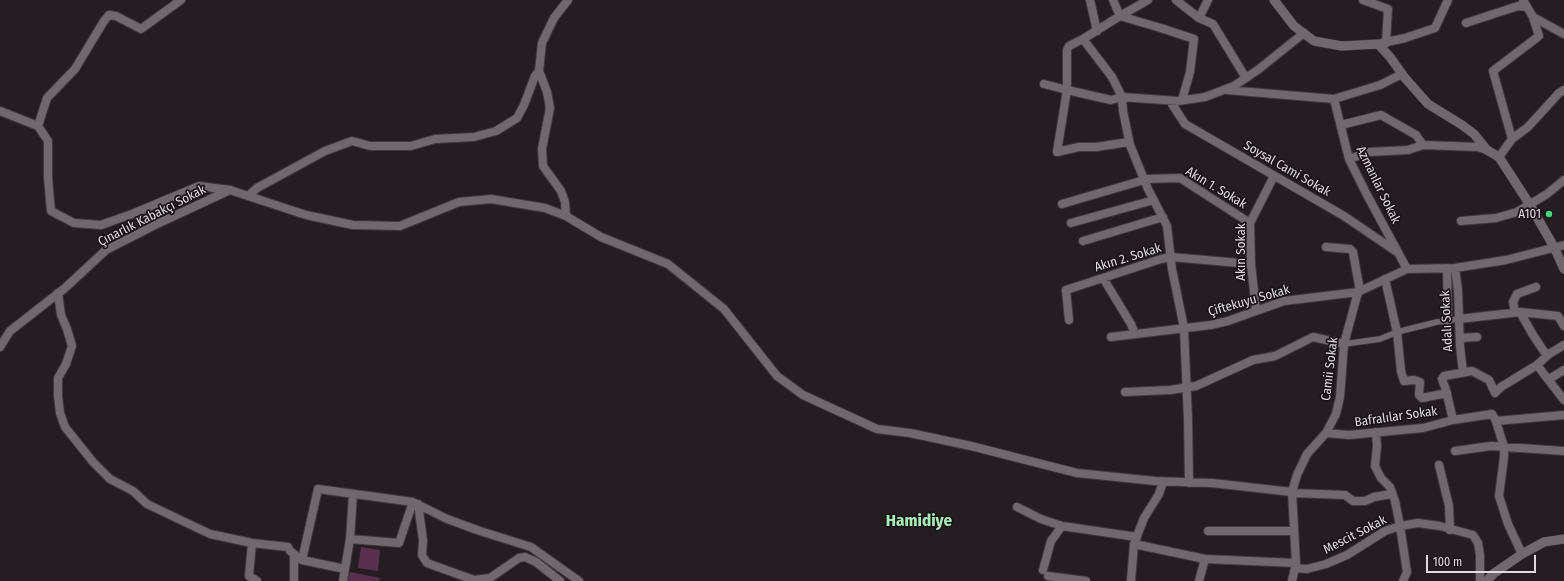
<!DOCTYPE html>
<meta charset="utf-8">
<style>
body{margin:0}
#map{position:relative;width:1564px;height:581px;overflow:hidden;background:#241e22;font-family:"Fira Sans Condensed",sans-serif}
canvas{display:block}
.scale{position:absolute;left:1426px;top:555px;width:110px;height:18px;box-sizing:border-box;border:2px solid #dedadd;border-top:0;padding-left:5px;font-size:12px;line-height:14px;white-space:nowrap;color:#dedadd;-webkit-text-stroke:3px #1b1519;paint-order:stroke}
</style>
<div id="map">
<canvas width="1564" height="581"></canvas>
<div class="scale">100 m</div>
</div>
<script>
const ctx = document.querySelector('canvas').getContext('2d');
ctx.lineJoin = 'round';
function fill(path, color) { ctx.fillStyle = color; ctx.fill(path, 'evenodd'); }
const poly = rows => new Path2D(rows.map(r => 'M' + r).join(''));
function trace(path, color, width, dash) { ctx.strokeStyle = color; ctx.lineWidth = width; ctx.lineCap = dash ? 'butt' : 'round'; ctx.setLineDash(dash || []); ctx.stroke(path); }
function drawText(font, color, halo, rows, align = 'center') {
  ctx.font = font + ' "Fira Sans Condensed",sans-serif'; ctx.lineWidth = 3.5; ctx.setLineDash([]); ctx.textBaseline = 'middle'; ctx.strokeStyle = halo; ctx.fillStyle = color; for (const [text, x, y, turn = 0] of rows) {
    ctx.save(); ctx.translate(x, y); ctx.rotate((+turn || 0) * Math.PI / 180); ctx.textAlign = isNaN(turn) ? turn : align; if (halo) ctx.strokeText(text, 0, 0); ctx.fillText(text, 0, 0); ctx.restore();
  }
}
const green = poly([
 [361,547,380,550,378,571,358,568],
 [350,572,380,578,379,581,348,581]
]);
const pedestrian = poly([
 [1344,344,1380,339,1397,332,1437,322,1459,319]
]);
const minor = poly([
 [1090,0,1097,31],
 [1176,0,1199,18],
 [1208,0,1199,18,1213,24,1246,78],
 [1363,0,1388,9,1386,43],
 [1120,16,1164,29,1194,39,1190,72,1182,100],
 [1120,16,1148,0],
 [1533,17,1564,34],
 [1466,23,1518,6,1527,7],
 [1083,39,1112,77,1122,97,1123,111,1130,145,1148,189,1167,226,1172,269,1184,328,1188,419,1189,483],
 [1378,44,1405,38,1435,28,1448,0],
 [1044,84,1067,90,1067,50,1069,46,1083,39,1120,16,1113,0],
 [1227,90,1334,99,1349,159,1366,193,1407,269],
 [1334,99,1380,85,1402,74],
 [1170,101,1185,124,1344,216,1397,252],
 [0,111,38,126,48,141,48,178,51,211,74,223,101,225,132,214,199,186,230,190,306,215,353,225,400,226,459,202,491,199,545,208,566,216,601,237,668,264,724,309,777,376,803,395,877,429,910,433,971,446,1077,473,1155,481,1212,483,1292,492],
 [1341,125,1381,115,1416,135,1423,145],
 [38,126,47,98,75,69,104,21,109,15,116,16,141,29,181,0],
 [1512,139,1493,71,1539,36,1533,17,1523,0],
 [1129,142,1096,147,1079,147,1057,152,1067,90,1111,100,1122,97,1178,101,1205,97,1234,86,1259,69,1304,33],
 [1499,157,1512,139,1528,127,1559,93,1564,90],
 [1349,159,1369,152,1408,150,1423,145,1478,147,1487,150],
 [1144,179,1180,178,1250,223],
 [248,196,257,188,325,151,352,141,370,146,411,146,435,139,474,137,496,131,517,118,524,105,535,76,539,71],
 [1062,204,1144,180],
 [566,216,565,202,561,191,543,166,542,149,550,108,547,92,539,71,542,43,554,18,568,0],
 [1461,221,1496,218,1517,212,1547,194,1564,180],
 [1071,223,1154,200],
 [1083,241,1163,217],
 [1326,247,1350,249,1353,252,1360,291],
 [1447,268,1448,321],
 [1455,268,1458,290,1460,346,1463,372],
 [1103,278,1131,324,1135,334],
 [1385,279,1397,332,1401,371,1404,381,1414,380,1420,382,1419,395,1422,398,1447,393],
 [58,293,61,315,67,329,72,346,66,364,58,378,58,396,60,413,65,427,93,462,110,479,133,491,147,504,210,534,252,543],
 [1256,310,1251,264,1250,223,1274,176],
 [1515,312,1513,302,1517,294,1536,287],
 [1520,312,1533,335,1547,356],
 [1459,319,1520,312,1558,316,1564,326],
 [1069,320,1066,290,1161,259,1171,257,1251,264],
 [1111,337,1211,325,1228,321,1284,301,1358,292,1407,269,1455,268,1506,260,1564,245],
 [1460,338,1477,337],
 [0,347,10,331,65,288,106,250,159,223,230,190],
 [1537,365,1564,400],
 [1549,379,1564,370],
 [1125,392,1170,390,1196,386,1253,360,1275,356,1313,337,1344,344],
 [1453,420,1446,390,1442,379,1444,376,1472,371,1489,380,1495,393,1501,387,1537,365,1549,354,1564,345],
 [1496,421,1564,415],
 [1376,432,1377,446,1375,466,1381,478,1390,487,1395,501,1400,526,1407,572,1403,581],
 [1326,433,1349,435,1423,428,1453,420,1492,414,1496,421,1504,447,1504,457,1499,496,1508,524,1522,554],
 [1455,451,1491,446,1564,451],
 [1439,465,1449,506,1450,530],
 [1292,493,1345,495,1353,501,1365,501,1374,497,1392,494],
 [418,504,423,540,422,555,427,563,474,580,490,578,519,558,525,557,536,562,560,581],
 [1017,507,1041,519,1062,526,1137,537],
 [1208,531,1294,531],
 [350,539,353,494],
 [1134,544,1205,559,1296,563],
 [294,554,294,581],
 [1295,568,1307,569,1326,564,1347,555,1385,531,1400,526,1418,523,1440,526,1473,535,1478,543,1480,555,1480,581],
 [345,569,302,560,318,489,413,502,447,519,480,531,531,547,579,581],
 [1043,570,1051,541,1062,526],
 [1048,576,1086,581],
 [257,581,249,576,252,543,288,547,290,551,302,560],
 [343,581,350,539,399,543,413,502],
 [1131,581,1134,544,1144,518,1159,494,1163,482],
 [1199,581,1205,559],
 [1292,581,1296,563,1292,492,1297,475,1307,454,1326,433,1336,414,1340,397,1344,344,1358,292]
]);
const tertiary = poly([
 [1274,0,1294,26,1314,41,1342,46,1378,44,1390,57,1405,78,1428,104,1462,125,1474,134,1487,150,1499,157,1530,205,1554,247,1564,269],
 [1487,581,1493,574,1522,554,1544,542,1564,539]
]);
const markers = [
 [1549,214,4,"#47d779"]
];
const streetNames = [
 ["Soysal Cami Sokak",1287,169,30],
 ["Azmanlar Sokak",1378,185,64],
 ["Akın 1. Sokak",1216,188,31],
 ["Çınarlık Kabakçı Sokak",152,216,-27],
 ["Akın Sokak",1241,252,-90],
 ["Akın 2. Sokak",1128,258,-17],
 ["Çiftekuyu Sokak",1249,301,-16],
 ["Adalı Sokak",1447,321,-93],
 ["Camii Sokak",1330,369,-83],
 ["Bafralılar Sokak",1396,417,-8],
 ["Mescit Sokak",1355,535,-27]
];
const poiNames = [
 ["A101",1541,214]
];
const districtNames = [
 ["Hamidiye",919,521]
];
fill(green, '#5a2f50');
trace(pedestrian, '#3f3a3e', 7);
trace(minor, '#3f3a3e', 10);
trace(tertiary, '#3f3a3e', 10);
trace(pedestrian, '#70686d', 5.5);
trace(minor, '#70686d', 8);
trace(tertiary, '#70686d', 9);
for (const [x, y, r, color] of markers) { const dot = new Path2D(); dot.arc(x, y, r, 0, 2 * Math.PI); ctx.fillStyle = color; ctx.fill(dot); trace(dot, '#1b1519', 1.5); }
drawText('13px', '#dedadd', '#1b1519', streetNames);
drawText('13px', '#dedadd', '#1b1519', poiNames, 'right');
drawText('bold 17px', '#a8edb8', '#1b1519', districtNames);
</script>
